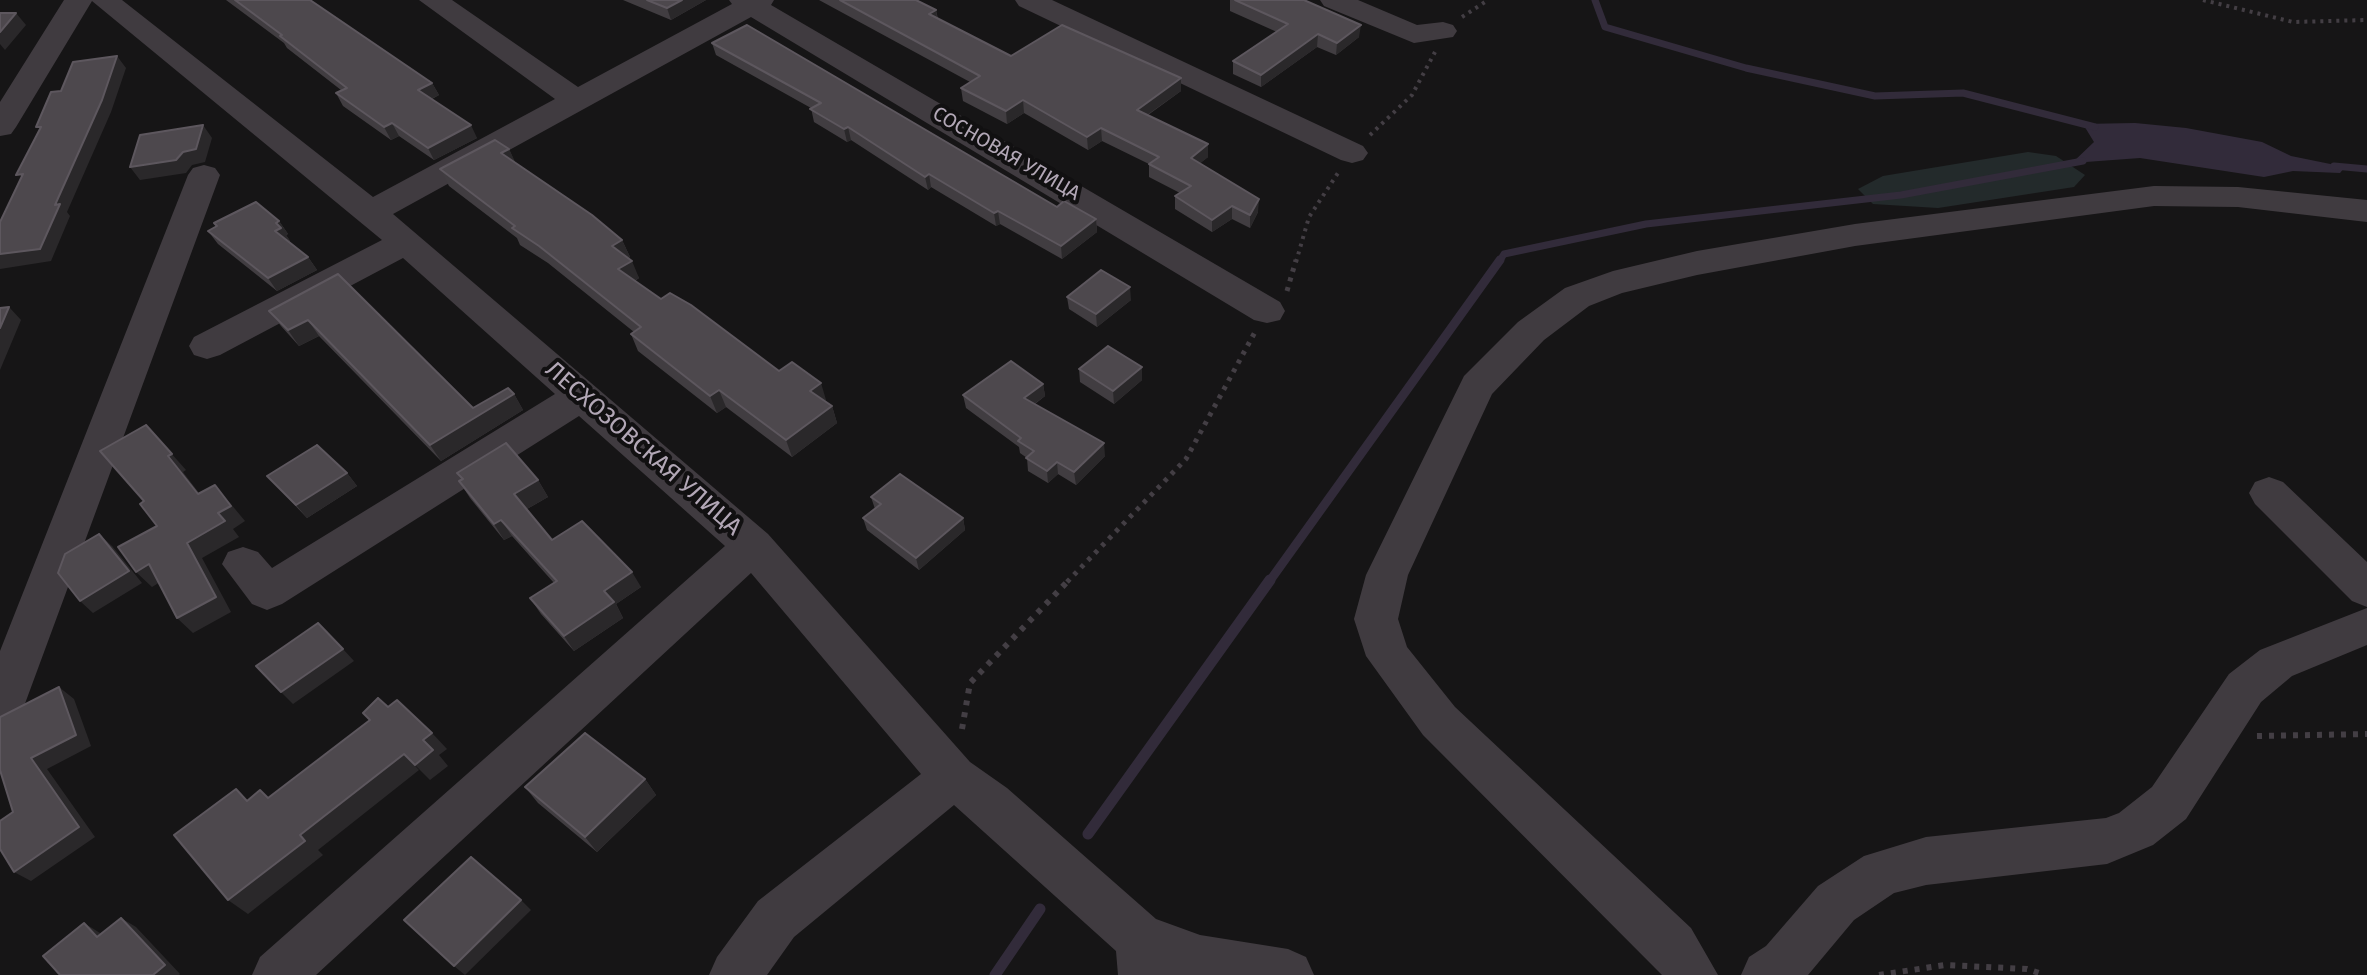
<!DOCTYPE html>
<html>
<head>
<meta charset="utf-8">
<style>
	body { margin:0 }
	canvas { display:block; background:#161516 }
</style>
</head>
<body>
<canvas width="2367" height="975"></canvas>
<script>
const ctx = document.querySelector('canvas').getContext('2d');
ctx.lineJoin = 'round';
function fill(path, color) { ctx.fillStyle = color; ctx.fill(path, 'evenodd'); }
const shape = rows => new Path2D(rows.map(r => 'M' + r).join(''));
function strokePath(path, color, width, dash) { ctx.strokeStyle = color; ctx.lineWidth = width; ctx.lineCap = dash ? 'butt' : 'round'; ctx.setLineDash(dash || []); ctx.stroke(path); }
function drawText(font, color, halo, rows, align = 'center') {
  ctx.font = font + ' "Fira Sans",sans-serif'; ctx.lineWidth = 8; ctx.setLineDash([]); ctx.textBaseline = 'middle'; ctx.strokeStyle = halo; ctx.fillStyle = color; for (const [text, x, y, turn = 0] of rows) {
    ctx.save(); ctx.translate(x, y); ctx.rotate((+turn || 0) * Math.PI / 180); ctx.textAlign = isNaN(turn) ? turn : align; if (halo) ctx.strokeText(text, 0, 0); ctx.fillText(text, 0, 0); ctx.restore();
  }
}
fill(shape([
	[2028,152,2056,156,2085,175,2074,187,1938,208,1873,204,1858,189,1883,176]
]), '#232a2b');
fill(shape([
	[2135,123,2186,128,2262,142,2291,156,2345,167,2340,173,2293,171,2264,177,2140,158,2072,163,2094,142,2083,124]
]), '#322b3a');
strokePath(shape([
	[1595,0,1605,27,1746,68,1875,96,1963,93,2095,127],
	[2334,166,2367,169],
	[1499,262,1504,254,1646,224,1901,195,2083,161]
]), '#322b3a', 7);
strokePath(shape([
	[1269,582,1500,260]
]), '#322b3a', 9);
strokePath(shape([
	[1088,834,1270,580],
	[995,975,1040,909]
]), '#322b3a', 11);
strokePath(shape([
	[2203,0,2293,22,2367,20],
	[1462,17,1488,0],
	[1370,135,1412,95,1435,52],
	[1296,262,1309,217,1338,173]
]), '#433e44', 4, [3, 5]);
strokePath(shape([
	[1287,291,1296,260],
	[1067,582,1186,459,1255,332]
]), '#433e44', 5, [4, 6]);
strokePath(shape([
	[962,729,970,683,1069,580],
	[2257,736,2367,734],
	[1879,975,1945,965,2027,969,2045,975]
]), '#433e44', 6, [5, 7]);
fill(shape([
	[64,0,122,0,373,197,555,99,419,0,452,0,578,87,732,4,729,0,774,0,771,5,1280,302,1285,311,1280,320,1267,323,1254,320,751,17,393,214,768,534,970,762,1007,788,1156,919,1200,935,1288,949,1306,957,1314,975,1118,975,1116,951,954,805,794,937,767,975,709,975,717,957,758,901,921,774,751,573,316,975,252,975,260,957,725,546,579,416,282,604,267,610,252,604,222,564,228,552,243,547,258,552,272,568,555,394,403,258,220,355,207,359,194,355,189,346,194,337,382,240,92,1,16,127,11,134,0,136,0,102,64,0],
	[1015,0,1052,0,1363,146,1368,153,1363,160,1352,163,1341,160,1019,6,1015,0],
	[1320,0,1358,0,1417,25,1443,22,1453,25,1457,31,1453,37,1414,43,1324,6,1320,0],
	[204,165,215,168,220,175,23,709,16,723,0,729,0,651,188,175,193,168,204,165],
	[2154,186,2238,187,2367,200,2367,222,2238,207,2154,206,1855,246,1697,275,1622,293,1589,306,1544,340,1492,394,1408,575,1398,619,1407,647,1455,707,1691,928,1718,975,1662,975,1423,735,1366,656,1354,619,1366,575,1464,376,1518,322,1565,288,1613,271,1697,251,1855,224,2154,186],
	[2269,477,2283,482,2367,562,2367,607,2352,601,2255,504,2249,493,2255,482,2269,477],
	[2367,608,2367,645,2292,676,2261,702,2186,819,2153,845,2107,864,1926,885,1894,893,1854,920,1808,975,1741,975,1749,957,1766,946,1818,886,1864,856,1926,837,2106,818,2119,813,2152,787,2229,674,2260,650,2367,608]
]), '#403b40');
fill(shape([
	[226,0,310,0,432,83,439,95,432,99,477,138,434,160,399,136,391,140,343,106,336,93,341,90,287,48,284,43],
	[623,0,706,0,671,20],
	[819,0,916,0,936,10,938,19,1011,56,1181,91,1148,115,1208,144,1208,157,1200,163,1258,212,1250,228,1232,219,1212,232,1175,209,1175,196,1180,193,1149,177,1149,164,1102,141,1088,150,1024,113,1007,124,963,101,961,88,970,82],
	[1230,0,1304,0,1359,37,1336,55,1317,47,1261,87,1233,74,1233,61,1277,32,1230,11],
	[712,43,1057,207,1096,219,1097,232,1062,259,1000,224,996,226,931,187,928,190,851,140,847,142,814,122,811,108,716,55],
	[509,149,515,163,622,240,630,257,628,258,639,278,635,281,661,299,826,400,824,401,832,406,837,423,792,457,726,407,717,413,638,351,631,334,634,332,548,263,520,245,517,238,449,186,440,169],
	[279,221,288,234,286,235,290,241,289,241,308,257,317,270,277,291,218,244,208,231,216,227,214,223],
	[338,274,473,408,514,394,523,410,441,461,319,336,299,346,281,326,269,311],
	[1067,297,1131,300,1097,327,1069,309],
	[1079,369,1142,380,1114,404,1080,382],
	[1043,384,1045,396,1035,404,1105,456,1076,485,1058,474,1048,483,1028,471,1027,458,1020,453,1019,447,966,408,963,395],
	[347,473,357,486,307,518,267,476],
	[457,473,538,480,548,497,527,509,552,540,641,587,616,604,623,618,574,651,541,614,530,598,554,583,512,536,504,540,470,498,459,481,461,480],
	[871,497,963,518,965,530,919,570,867,530,863,518,875,509],
	[645,779,656,795,597,852,538,803,525,787]
]), '#413d41');
fill(shape([
	[682,0,706,0,671,20,667,8],
	[936,10,938,23,929,14],
	[16,13,26,25,5,50,0,44,0,32],
	[1361,25,1359,37,1336,55,1337,43],
	[1318,34,1317,47,1261,87,1261,75],
	[117,56,126,68,111,112,67,212,70,216,51,261,0,269,0,254,55,205],
	[1181,78,1181,91,1137,122,1137,110],
	[432,83,439,95,425,102,418,90],
	[1023,100,1024,113,1007,124,1006,111],
	[392,123,399,136,391,140,384,127],
	[203,125,212,138,205,162,192,165,186,173,140,180,130,167],
	[471,125,477,138,434,160,428,148],
	[848,127,851,140,847,142,844,129],
	[1101,128,1102,141,1088,150,1087,137],
	[1208,144,1208,157,1191,171,1191,158],
	[509,149,517,166,501,153],
	[929,174,931,187,928,190,925,177],
	[1259,199,1258,212,1250,228,1250,215],
	[1232,206,1232,219,1212,232,1212,220],
	[998,211,1000,224,996,226,994,213],
	[1096,219,1097,232,1062,259,1061,246],
	[279,221,288,234,286,235,290,241,284,244,275,231,276,223],
	[622,240,630,257,620,263,612,246],
	[308,257,317,270,277,291,268,278],
	[632,261,639,278,626,286,618,269],
	[1130,287,1131,300,1097,327,1096,314],
	[9,307,21,320,0,370,0,328],
	[308,320,319,336,299,346,288,330],
	[1142,367,1142,380,1114,404,1113,391],
	[821,383,826,400,815,407,810,391],
	[1043,384,1045,396,1026,410,1024,398],
	[719,390,726,407,717,413,710,396],
	[514,394,523,410,441,461,430,445],
	[832,406,837,423,792,457,786,440],
	[146,425,186,470,183,472,212,510,198,494],
	[1104,443,1105,456,1076,485,1074,472],
	[1057,462,1058,474,1048,483,1047,471],
	[347,473,357,486,307,518,296,505],
	[538,480,548,497,525,510,514,494],
	[215,485,245,521,233,529,239,537,202,558,231,612,193,633,177,618,187,543],
	[963,518,965,530,919,570,916,558],
	[501,520,512,536,504,540,494,524],
	[99,534,112,546,142,583,93,613,80,601],
	[149,564,165,579,152,587,136,572],
	[632,572,641,587,616,604,623,618,574,651,564,636,604,591],
	[343,649,354,661,293,704,281,692],
	[59,687,74,699,91,746,47,769,95,837,31,881,14,872,31,758],
	[432,733,447,749,439,755,448,766,430,780,415,765,423,740],
	[404,754,419,770,318,850,323,855,248,914,228,900,300,835],
	[645,779,656,795,597,852,585,837],
	[521,900,531,910,465,975,454,966],
	[121,918,136,927,180,974,179,975,153,975],
	[84,923,100,933,113,946,97,937]
]), '#2a282a');
const building = shape([
	[235,0,310,0,432,83,418,90,471,125,428,148,392,123,384,127,336,93,347,88,280,36,282,35,235,0],
	[647,0,682,0,667,8,647,0],
	[840,0,916,0,936,10,929,14,1011,56,1062,25,1181,78,1137,110,1208,144,1191,158,1259,199,1250,215,1232,206,1212,220,1175,196,1191,186,1149,164,1159,157,1101,128,1087,137,1023,100,1006,111,961,88,980,76,840,0],
	[1235,0,1304,0,1361,25,1337,43,1318,34,1261,75,1233,61,1288,24,1235,0],
	[0,13,16,13,0,32,0,13],
	[747,25,1057,207,1064,201,1096,219,1061,246,998,211,994,213,929,174,925,177,848,127,844,129,810,109,821,103,712,43,747,25],
	[117,56,102,100,55,205,60,204,40,249,0,254,0,222,23,174,16,175,41,127,36,127,51,92,61,91,73,62,117,56],
	[203,125,196,149,183,152,176,160,130,167,140,135,203,125],
	[495,140,509,149,501,153,592,215,622,240,612,246,632,261,618,269,661,299,670,293,691,305,779,371,792,362,821,383,810,391,832,406,786,440,719,390,710,396,631,334,641,327,539,246,512,228,515,226,440,169,495,140],
	[256,202,279,221,276,223,281,228,275,231,308,257,268,278,208,231,217,226,214,223,256,202],
	[1101,270,1130,287,1096,314,1067,297,1101,270],
	[338,274,473,408,508,388,514,394,430,445,308,320,288,330,269,311,338,274],
	[9,307,0,328,0,308,9,307],
	[1108,346,1142,367,1113,391,1079,369,1108,346],
	[1011,361,1043,384,1024,398,1104,443,1074,472,1057,462,1047,471,1026,458,1034,451,1018,441,1021,438,963,395,1011,361],
	[146,425,172,454,168,456,198,494,215,485,231,506,218,513,225,521,187,543,216,597,177,618,149,564,136,572,118,547,157,526,140,504,144,501,100,451,146,425],
	[506,443,538,480,514,494,552,540,582,521,632,572,604,591,614,602,564,636,530,598,557,581,501,520,494,524,459,481,463,479,457,473,506,443],
	[317,445,347,473,296,505,267,476,317,445],
	[900,474,963,518,916,558,863,518,881,504,871,497,900,474],
	[99,534,129,571,80,601,58,573,65,554,99,534],
	[318,623,343,649,281,692,256,666,318,623],
	[59,687,76,735,31,758,79,827,14,872,0,849,0,821,13,812,0,770,0,717,59,687],
	[378,698,388,707,397,700,432,733,423,740,433,750,415,765,404,754,300,835,305,841,228,900,174,835,236,789,247,801,260,790,268,798,370,720,363,713,378,698],
	[585,733,645,779,585,837,525,787,585,733],
	[471,857,521,900,454,966,404,920,471,857],
	[121,918,165,965,153,975,60,975,43,956,84,923,97,937,121,918]
]);
fill(building, '#4d484d');
strokePath(building, '#5d575e', 2);
drawText('20px', '#b2a7b6', '#111011', [
	["СОСНОВАЯ УЛИЦА",1006,154,30]
]);
drawText('24px', '#b2a7b6', '#111011', [
	["ЛЕСХОЗОВСКАЯ УЛИЦА",643,449,41]
]);
</script>
</body>
</html>
